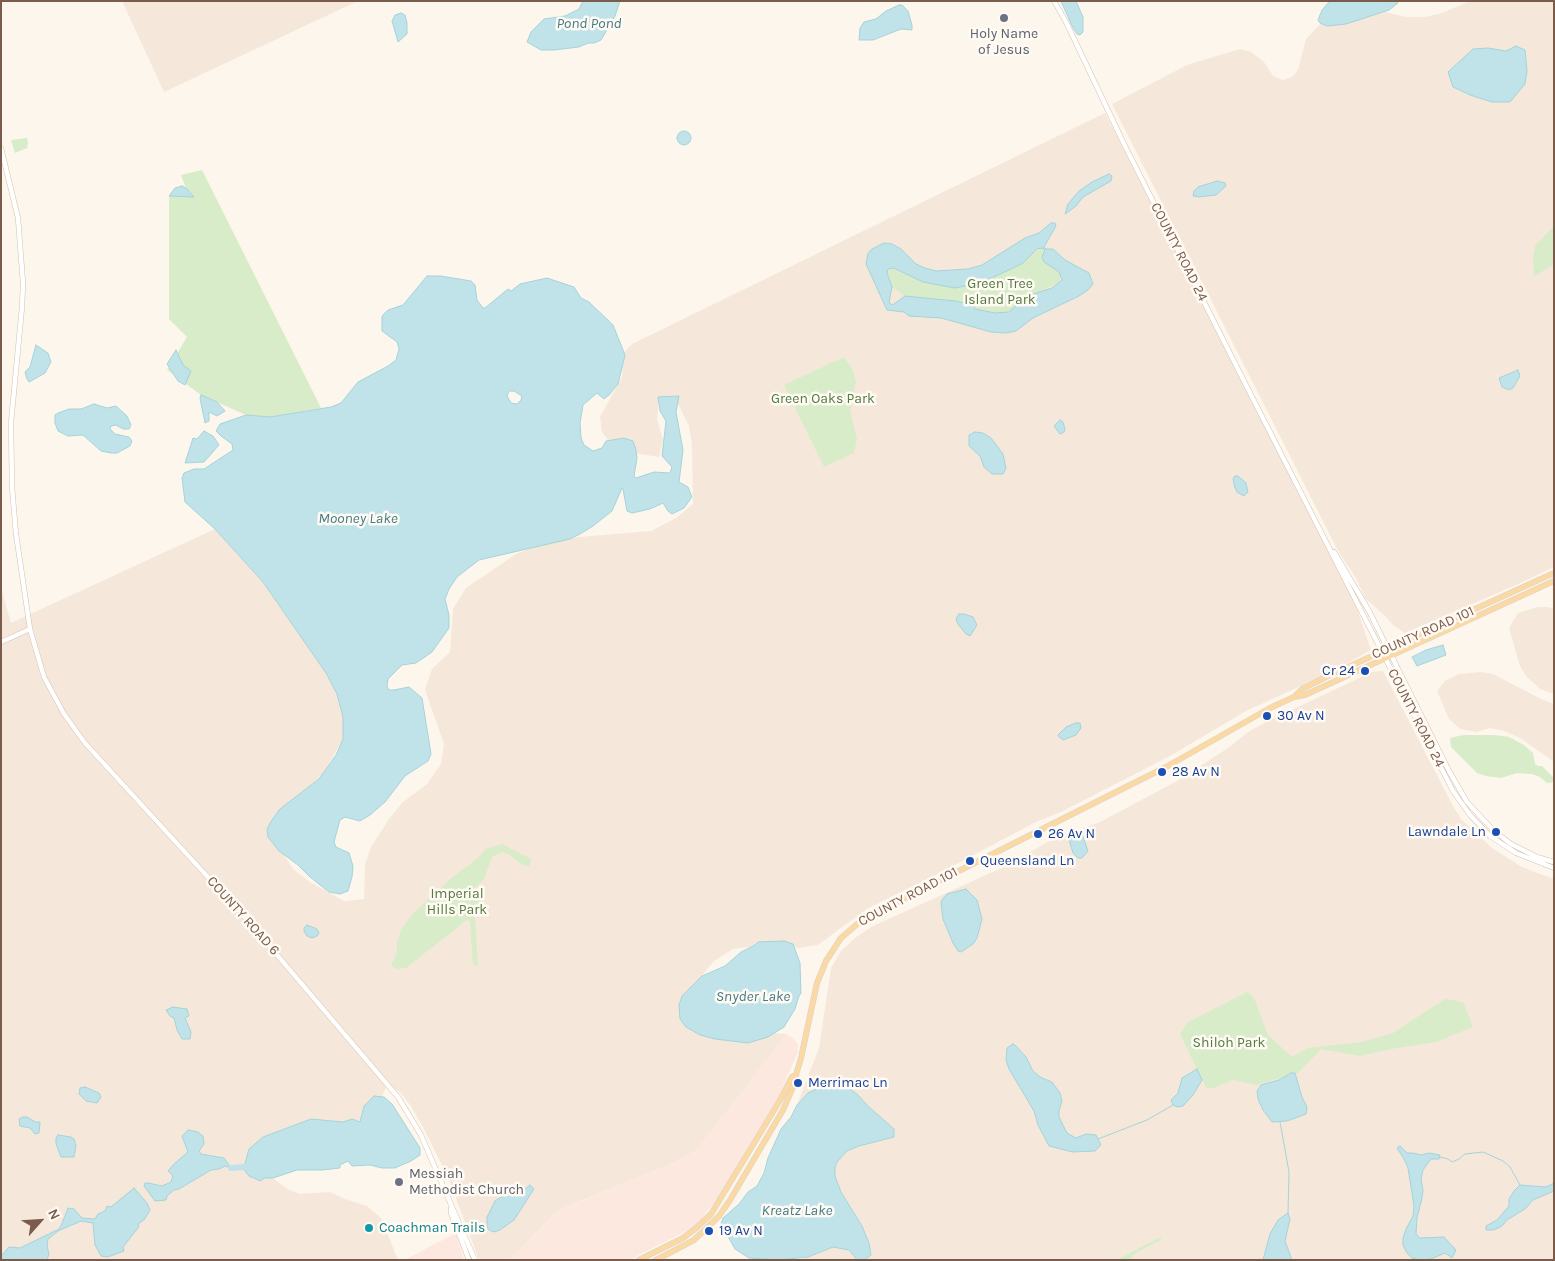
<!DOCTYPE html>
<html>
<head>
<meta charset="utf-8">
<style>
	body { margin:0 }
	#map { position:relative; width:1555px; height:1261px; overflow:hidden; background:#fdf6ec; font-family:Karla,sans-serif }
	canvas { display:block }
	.frame { position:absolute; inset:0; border:2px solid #7a5c4d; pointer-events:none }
	.north { position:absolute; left:15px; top:1196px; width:50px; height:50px; -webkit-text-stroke:4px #fffaf3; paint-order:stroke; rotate:64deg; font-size:14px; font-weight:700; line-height:20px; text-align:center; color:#7a5c4d }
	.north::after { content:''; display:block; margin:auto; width:18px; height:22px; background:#7a5c4d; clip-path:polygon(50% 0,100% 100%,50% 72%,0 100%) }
</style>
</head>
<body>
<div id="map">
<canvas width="1555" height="1261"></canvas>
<div class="frame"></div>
<div class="north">N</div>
</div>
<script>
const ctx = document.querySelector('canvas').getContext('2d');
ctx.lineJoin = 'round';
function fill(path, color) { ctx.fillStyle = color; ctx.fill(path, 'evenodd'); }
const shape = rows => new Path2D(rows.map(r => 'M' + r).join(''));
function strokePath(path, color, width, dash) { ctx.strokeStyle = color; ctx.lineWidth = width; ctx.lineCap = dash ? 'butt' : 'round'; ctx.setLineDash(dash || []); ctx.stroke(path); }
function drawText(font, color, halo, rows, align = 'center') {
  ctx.font = font + ' Karla,sans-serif'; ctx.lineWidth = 5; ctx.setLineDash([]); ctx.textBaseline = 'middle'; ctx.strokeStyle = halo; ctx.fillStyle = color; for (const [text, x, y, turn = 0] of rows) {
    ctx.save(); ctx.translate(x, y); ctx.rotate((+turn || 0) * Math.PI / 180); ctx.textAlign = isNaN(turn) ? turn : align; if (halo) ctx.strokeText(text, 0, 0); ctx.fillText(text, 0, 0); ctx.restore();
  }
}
fill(shape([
	[122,1,358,1,164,92],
	[1470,1,1554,1,1554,567,1516,585,1405,633,1394,626,1386,617,1365,598,1357,580,1337,549,1112,104,1187,65,1240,49,1251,52,1264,62,1273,76,1283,80,1292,77,1298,70,1306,39,1323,21,1382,11,1406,17,1425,17,1442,13],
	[1105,113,1356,606,1371,650,1329,673,1246,711,1170,756,1061,812,1036,822,930,878,868,908,818,945,797,948,780,943,733,949,714,961,685,996,772,1033,787,1034,696,1151,676,1162,566,1207,554,1214,510,1260,479,1260,448,1177,425,1131,411,1106,400,1092,387,1085,382,1096,374,1096,364,1106,360,1122,352,1119,343,1122,311,1119,263,1137,249,1149,264,1178,273,1178,287,1189,300,1194,330,1192,345,1199,367,1206,381,1218,398,1260,1,1260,1,588,11,623,215,529,263,582,326,673,337,694,343,717,343,739,323,774,312,785,281,851,294,870,310,882,344,901,364,899,365,864,371,847,389,819,403,802,427,784,441,764,444,744,425,690,432,669,450,652,453,609,466,588,516,554,540,545,568,538,651,531,676,518,693,504,692,444,689,426,677,402,659,400,657,419,663,440,659,457,616,450,602,432,600,417,622,377,623,354,632,344],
	[1538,607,1548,607,1554,609,1554,694,1540,689,1526,676,1520,666,1509,628,1518,613],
	[1383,671,1454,808,1462,820,1492,848,1522,867,1554,879,1554,1260,1130,1260,1136,1253,1162,1240,1160,1237,1116,1260,864,1260,871,1255,862,1226,841,1192,835,1176,835,1167,837,1162,847,1151,859,1146,893,1137,894,1129,868,1106,858,1095,808,1093,797,1105,819,1048,831,968,841,951,855,938,873,926,1006,866,1053,839,1100,822,1177,781,1231,746,1248,732,1266,722,1372,672],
	[1480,672,1493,674,1541,699,1554,704,1554,762,1520,738,1504,731,1490,728,1476,732,1460,729,1449,719,1437,691,1445,681,1459,674],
	[833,1247,849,1250,857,1260,800,1260]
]), '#f5e8da');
fill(shape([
	[787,1034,794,1039,798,1044,798,1052,777,1100,718,1197,702,1218,694,1227,629,1260,510,1260,554,1214,566,1207,676,1162,696,1151],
	[456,1233,464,1260,403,1260,410,1257]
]), '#fde8e0');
fill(shape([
	[27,138,28,143,27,148,15,153,11,140],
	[202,170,321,408,270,417,246,415,201,395,167,370,187,337,169,319,169,196,194,197,186,188,181,175],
	[1554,226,1554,265,1534,276,1533,257,1535,246],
	[1042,248,1045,250,1044,262,1060,274,1060,282,1037,293,1006,313,989,312,946,300,905,296,892,287,887,271,894,268,963,287],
	[844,357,853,370,856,382,850,410,857,439,854,453,824,467,784,385],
	[1463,735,1495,735,1509,737,1524,745,1533,753,1535,764,1538,766,1542,766,1554,778,1554,782,1547,783,1540,777,1532,774,1517,773,1501,778,1486,776,1477,773,1451,747,1450,738],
	[502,844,531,859,530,867,521,864,510,855,502,852,492,857,484,879,474,889,485,906,473,915,475,919,478,966,473,965,470,922,468,919,406,968,396,969,391,965,397,953,397,942,401,930,412,915,449,880,478,858,486,849],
	[1247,992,1254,998,1268,1035,1292,1057,1308,1048,1362,1042,1393,1033,1445,999,1463,1002,1473,1027,1436,1042,1391,1049,1360,1056,1321,1049,1298,1073,1256,1085,1232,1080,1214,1088,1206,1088,1180,1034,1188,1022],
	[1160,1237,1162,1240,1136,1253,1130,1260,1116,1260]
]), '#d8ecc9');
const water = shape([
	[583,1,620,1,615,16,601,40,594,43,588,43,579,47,554,50,541,50,527,42,531,32,544,19,565,16,579,9,583,1],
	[1061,1,1076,1,1083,17,1083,32,1080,35,1077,34,1073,28,1061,1],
	[1330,1,1397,1,1398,3,1389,10,1346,24,1327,26,1320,23,1318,20,1322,10,1330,1],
	[899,5,902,5,908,11,912,25,912,30,901,29,873,40,859,40,860,28,864,22,876,19,886,11,899,5],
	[401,13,405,15,407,23,407,34,398,42,392,21,395,15,401,13],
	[1516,46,1525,50,1527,71,1525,84,1510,102,1492,102,1470,95,1453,87,1448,72,1473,49,1488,48,1506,51,1516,46],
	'677 138a7 7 0 1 1 14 0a7 7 0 1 1-14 0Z',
	[1109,174,1112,176,1111,181,1083,197,1076,206,1065,214,1068,204,1079,191,1092,182,1109,174],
	[1217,181,1225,183,1226,186,1216,195,1199,197,1193,196,1194,191,1198,187,1217,181],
	[182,186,186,188,194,197,169,196,175,188,182,186],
	[1051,223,1055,223,1056,226,1044,247,1046,249,1053,249,1065,260,1089,273,1093,284,1088,290,1079,296,1033,318,1016,331,1006,333,991,332,941,318,909,316,904,312,887,310,866,264,868,253,872,249,884,243,892,244,901,249,916,264,925,268,936,271,968,269,982,265,1025,238,1039,233,1051,223],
	[1042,248,1045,250,1042,257,1044,262,1059,272,1062,280,1052,288,1027,296,1009,312,995,313,975,309,973,305,955,301,905,296,894,304,892,305,889,302,892,287,887,273,888,269,894,268,923,282,955,288,980,283,1011,269,1023,263,1037,249,1042,248],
	[427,276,441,276,471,281,475,285,477,300,483,308,485,308,508,289,511,291,520,284,547,278,574,287,581,298,589,302,613,325,625,355,618,384,609,395,604,399,597,393,583,405,580,423,581,438,584,445,593,451,602,448,606,441,624,438,633,441,636,450,637,458,634,476,636,478,654,472,670,473,672,467,662,456,666,421,660,411,658,397,679,396,676,412,683,450,679,482,688,487,692,497,684,508,672,514,668,511,663,503,650,509,632,513,627,511,623,489,622,488,612,511,593,526,580,534,570,539,479,560,457,577,449,589,445,599,449,615,449,628,432,652,416,663,402,665,388,679,387,686,389,690,394,690,409,687,422,698,431,754,428,761,405,776,385,802,370,815,360,821,345,817,340,820,334,842,336,847,349,853,353,866,352,877,348,891,340,894,329,892,310,877,298,865,279,851,268,837,267,829,272,820,280,809,319,779,336,755,343,739,343,717,337,694,326,673,263,582,215,529,185,502,182,478,184,473,194,469,204,469,233,450,232,444,221,436,216,431,220,424,246,415,270,417,331,407,341,403,358,382,388,366,396,360,399,349,397,342,382,331,382,316,388,310,403,305,427,276],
	[514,391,522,396,521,400,517,404,511,403,507,396,509,391,514,391],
	[36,345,48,353,51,362,45,373,29,382,27,379,25,372,30,367,36,345],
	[176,350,183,365,191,371,185,385,178,381,167,364,176,350],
	[1518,370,1520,376,1513,388,1509,390,1502,387,1499,378,1518,370],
	[201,395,217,402,225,411,217,416,209,412,209,421,205,423,200,398,201,395],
	[94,404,107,408,116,406,127,416,131,425,129,429,123,429,116,425,111,426,110,429,115,434,129,437,132,441,130,446,117,453,111,453,101,451,83,435,68,436,58,431,55,423,55,415,58,413,69,409,81,409,94,404],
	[1060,420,1063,422,1065,429,1064,432,1060,434,1054,426,1060,420],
	[204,431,213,436,219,445,204,462,185,463,193,438,197,439,204,431],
	[975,432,983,433,991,438,1003,454,1006,468,1003,474,992,474,984,467,980,456,969,446,969,435,975,432],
	[1235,476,1238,476,1246,483,1248,492,1244,496,1237,492,1235,488,1233,479,1235,476],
	[959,614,964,614,973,617,977,625,970,636,966,634,958,624,956,619,959,614],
	[1443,645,1446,655,1417,666,1412,657,1426,650,1443,645],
	[1076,723,1080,723,1081,728,1076,735,1063,740,1059,737,1058,735,1066,727,1076,723],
	[1082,834,1088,851,1082,858,1078,858,1073,853,1069,840,1070,838,1079,836,1082,834],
	[966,889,977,900,982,919,977,938,973,944,961,952,958,951,953,943,943,919,941,903,942,900,947,894,966,889],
	[307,925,317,929,319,933,317,936,312,938,307,936,304,931,304,928,307,925],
	[784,941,793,944,800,963,801,993,799,996,795,1009,784,1027,768,1037,748,1043,715,1039,700,1035,686,1027,680,1019,679,1005,682,996,702,976,725,966,741,952,755,945,758,942,784,941],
	[173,1007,187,1009,189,1016,185,1018,191,1032,190,1039,182,1039,177,1030,174,1018,170,1016,166,1010,173,1007],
	[1013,1044,1016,1046,1026,1057,1033,1071,1040,1077,1052,1082,1060,1093,1062,1101,1059,1111,1059,1117,1067,1133,1076,1138,1086,1134,1096,1135,1101,1145,1095,1151,1073,1152,1049,1146,1038,1125,1034,1111,1009,1069,1006,1060,1007,1048,1013,1044],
	[1197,1069,1202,1080,1193,1095,1183,1106,1177,1107,1173,1105,1171,1100,1178,1093,1182,1078,1197,1069],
	[1291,1073,1295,1073,1302,1097,1307,1107,1306,1114,1287,1121,1272,1122,1263,1110,1258,1099,1257,1091,1261,1085,1279,1080,1291,1073],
	[835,1083,847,1087,858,1095,868,1106,894,1129,894,1137,859,1146,847,1151,837,1162,835,1167,835,1176,841,1192,862,1226,869,1243,871,1255,864,1260,857,1260,849,1250,833,1247,808,1257,779,1260,749,1258,735,1249,721,1224,723,1218,739,1204,748,1192,757,1186,764,1173,768,1158,781,1129,791,1117,797,1105,808,1093,823,1086,835,1083],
	[85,1087,99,1093,101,1097,97,1103,86,1101,79,1094,80,1088,85,1087],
	[374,1096,384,1097,392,1104,420,1148,420,1155,411,1161,395,1168,382,1168,370,1165,352,1166,348,1161,340,1165,340,1168,322,1170,297,1170,273,1178,264,1178,261,1181,249,1176,245,1171,244,1167,249,1149,263,1137,311,1119,343,1122,352,1119,360,1122,364,1106,374,1096],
	[23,1117,27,1117,35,1122,40,1122,39,1133,35,1134,30,1128,20,1126,19,1119,23,1117],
	[188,1130,198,1132,203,1136,204,1144,199,1151,201,1154,224,1158,231,1168,225,1166,219,1169,211,1170,179,1189,174,1190,167,1196,166,1200,155,1201,144,1186,145,1183,148,1183,162,1186,171,1182,173,1176,168,1171,174,1164,188,1152,182,1136,188,1130],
	[58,1135,71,1137,74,1139,76,1146,74,1157,61,1157,56,1144,56,1138,58,1135],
	[1400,1146,1407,1153,1413,1153,1421,1155,1429,1153,1440,1155,1439,1159,1431,1159,1423,1170,1421,1179,1423,1190,1422,1198,1417,1218,1416,1234,1420,1238,1444,1237,1456,1250,1452,1258,1445,1253,1431,1259,1420,1260,1412,1258,1407,1253,1403,1245,1403,1238,1406,1229,1413,1216,1414,1206,1408,1168,1404,1159,1397,1148,1400,1146],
	[1554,1183,1554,1191,1533,1200,1525,1209,1507,1220,1502,1226,1494,1230,1486,1230,1486,1226,1497,1220,1509,1206,1509,1199,1514,1191,1520,1185,1546,1187,1554,1183],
	[530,1185,534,1189,514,1220,500,1230,494,1232,489,1230,487,1227,487,1217,495,1201,516,1188,524,1190,530,1185],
	[134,1188,147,1203,150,1210,144,1220,139,1223,138,1228,123,1247,124,1251,108,1257,101,1256,95,1245,93,1223,81,1221,58,1231,48,1239,47,1246,49,1254,47,1260,2,1260,1,1256,9,1247,20,1248,59,1229,61,1226,68,1208,74,1209,82,1218,95,1219,98,1214,105,1211,107,1206,111,1207,134,1188],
	[1288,1213,1290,1219,1285,1241,1292,1260,1263,1260,1270,1234,1278,1220,1288,1213]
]);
fill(water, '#bfe3e8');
strokePath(water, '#a5d3da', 1);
strokePath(shape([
	[1280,1122,1289,1172,1288,1213],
	[1098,1139,1147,1120,1173,1105],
	[1440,1157,1448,1159,1452,1162,1459,1159,1465,1154,1483,1152,1503,1161,1510,1167,1520,1185]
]), '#a5d3da', 1);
strokePath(shape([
	[231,1168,244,1167]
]), '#bfe3e8', 6);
const secondary = shape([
	[1054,1,1066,22,1124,144,1248,389,1453,791,1470,815,1490,836,1516,853,1554,868],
	[1,148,18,218,23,283,22,307,11,423,12,487,16,534,30,629,44,677,64,714,85,743,249,922,398,1097,421,1135,475,1260],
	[1334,552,1369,611,1449,771,1467,802,1494,831,1511,844,1537,857,1554,862],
	[1,642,30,629],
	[451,1209,451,1213,469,1260]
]);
const primary = shape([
	[1294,697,1302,689,1324,678,1554,573],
	[639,1260,683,1238,695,1229,711,1214,779,1102,792,1077,796,1075],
	[656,1260,694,1240,719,1216,730,1200,783,1110,796,1080,796,1075,801,1058,817,983,826,961,841,938,863,919,1166,767,1270,708,1294,697,1305,695,1554,581]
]);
strokePath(secondary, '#d6c0b0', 5.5);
strokePath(primary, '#dad1cd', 6);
strokePath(secondary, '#fff', 4.5);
strokePath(primary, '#fbd9a5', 5);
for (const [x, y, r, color] of [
	[1004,18,5,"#6b7280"],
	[1365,671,5,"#1a4fb4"],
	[1267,716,5,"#1a4fb4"],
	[1162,772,5,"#1a4fb4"],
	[1496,832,5,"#1a4fb4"],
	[1038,834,5,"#1a4fb4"],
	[970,861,5,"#1a4fb4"],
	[798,1083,5,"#1a4fb4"],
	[399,1182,5,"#6b7280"],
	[369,1228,5,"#0f9aa8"],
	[709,1231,5,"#1a4fb4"]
]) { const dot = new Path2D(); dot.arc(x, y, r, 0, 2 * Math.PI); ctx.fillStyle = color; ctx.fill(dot); strokePath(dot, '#fffaf3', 2); }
drawText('14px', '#5b616d', '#fffaf3', [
	["Holy Name",1004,34],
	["of Jesus",1004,50],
	["Messiah",409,1174,"left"],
	["Methodist Church",409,1190,"left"]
]);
drawText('14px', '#7a5c4d', '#fffaf3', [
	["COUNTY ROAD 24",1179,252,63],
	["COUNTY ROAD 101",1423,633,-24],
	["COUNTY ROAD 24",1416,718,63],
	["COUNTY ROAD 101",908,897,-28],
	["COUNTY ROAD 6",243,916,48]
]);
drawText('14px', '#537a41', '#fffaf3', [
	["Green Tree",1000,284],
	["Island Park",1000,300],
	["Green Oaks Park",823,399],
	["Imperial",457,894],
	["Hills Park",457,910],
	["Shiloh Park",1229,1043]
]);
drawText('14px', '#164399', '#fffaf3', [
	["Cr 24",1355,671,"right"],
	["30 Av N",1277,716],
	["28 Av N",1172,772],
	["Lawndale Ln",1486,832,"right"],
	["26 Av N",1048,834],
	["Queensland Ln",980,861],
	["Merrimac Ln",808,1083],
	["19 Av N",719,1231]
], 'left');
drawText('14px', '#0d838f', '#fffaf3', [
	["Coachman Trails",379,1228]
], 'left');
drawText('italic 15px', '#437c86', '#fffaf3', [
	["Pond Pond",589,24],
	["Mooney Lake",358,519],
	["Snyder Lake",753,997],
	["Kreatz Lake",797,1211]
]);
</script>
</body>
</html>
